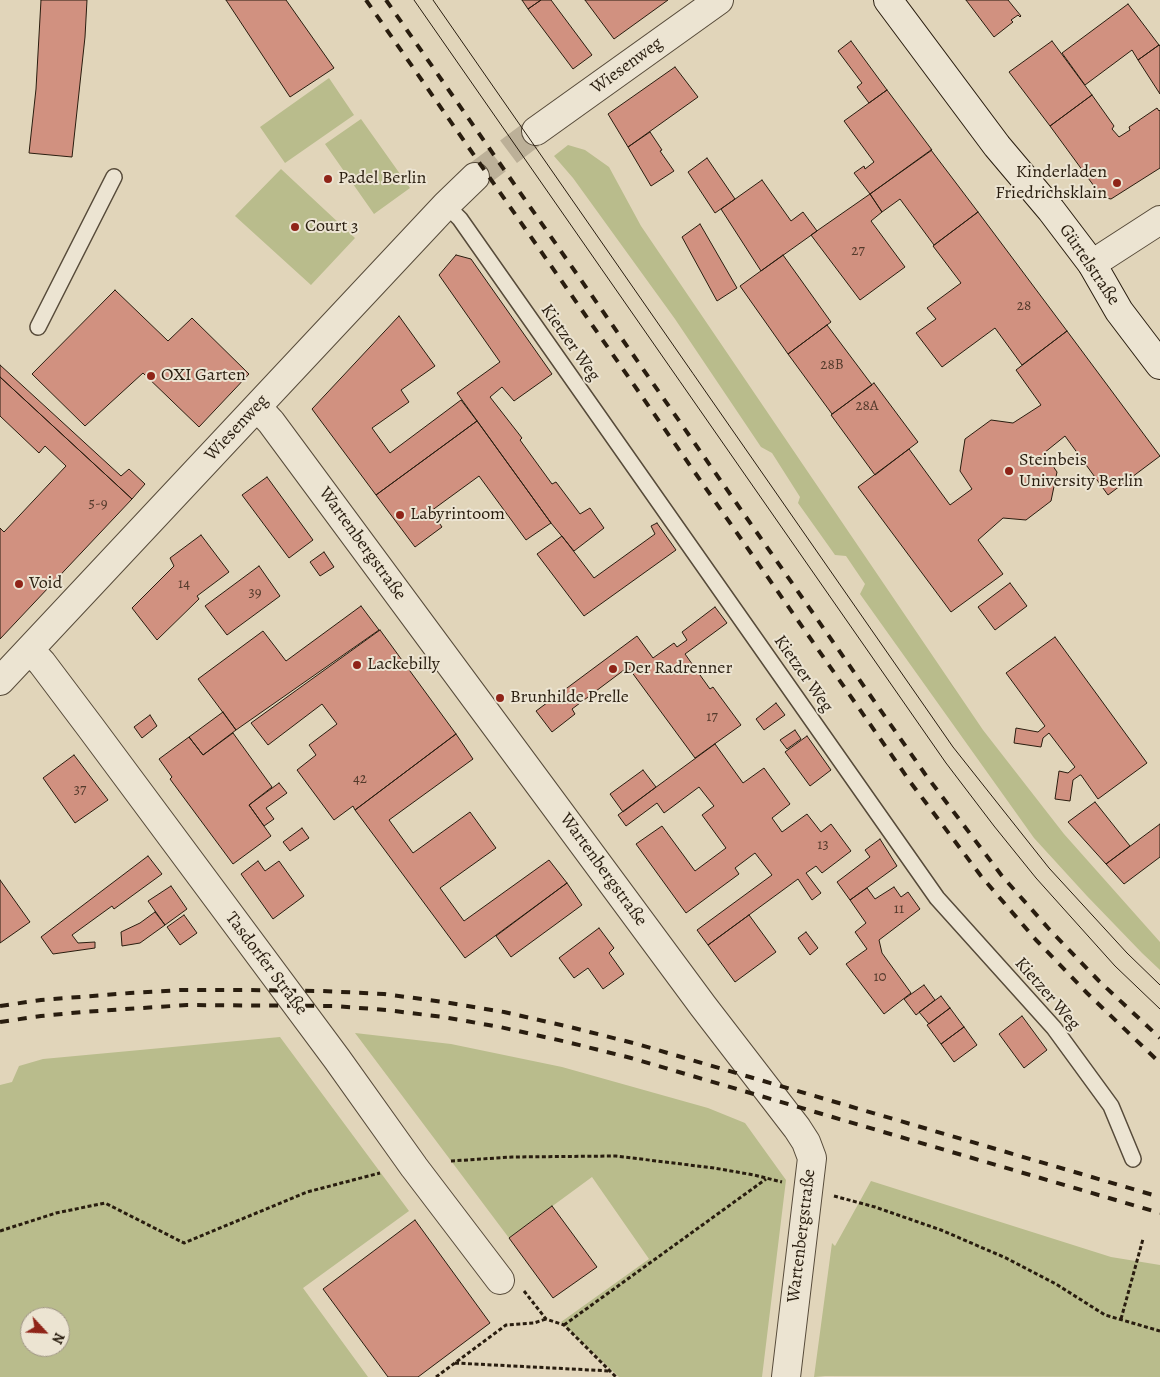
<!DOCTYPE html>
<html>
<head>
<meta charset="utf-8">
<style>
	body { margin:0 }
	#map { position:relative; width:1160px; height:1377px; overflow:hidden; background:#e1d5ba; font-family:Alegreya,serif }
	canvas { display:block }
	.north { position:absolute; left:20px; top:1307px; width:50px; height:50px; box-sizing:border-box; background:#ece4d2; border:1px solid #9e9484; border-radius:50%; rotate:115deg; font-size:14px; font-weight:700; line-height:20px; text-align:center; color:#291d0f }
	.north::after { content:''; display:block; margin:auto; width:18px; height:22px; background:#8f2418; clip-path:polygon(50% 0,100% 100%,50% 72%,0 100%) }
</style>
</head>
<body>
<div id="map">
<canvas width="1160" height="1377"></canvas>
<div class="north">N</div>
</div>
<script>
const ctx = document.querySelector('canvas').getContext('2d');
ctx.lineJoin = 'round';
function fill(path, color) { ctx.fillStyle = color; ctx.fill(path, 'evenodd'); }
const shape = rows => new Path2D(rows.map(r => 'M' + r).join(''));
function strokePath(path, color, width, dash) { ctx.strokeStyle = color; ctx.lineWidth = width; ctx.lineCap = dash ? 'butt' : 'round'; ctx.setLineDash(dash || []); ctx.stroke(path); }
function drawText(font, color, halo, rows, align = 'center') {
  ctx.font = font + ' Alegreya,serif'; ctx.lineWidth = 4; ctx.setLineDash([]); ctx.textBaseline = 'middle'; ctx.strokeStyle = halo; ctx.fillStyle = color; for (const [text, x, y, turn = 0] of rows) {
    ctx.save(); ctx.translate(x, y); ctx.rotate((+turn || 0) * Math.PI / 180); ctx.textAlign = isNaN(turn) ? turn : align; if (halo) ctx.strokeText(text, 0, 0); ctx.fillText(text, 0, 0); ctx.restore();
  }
}
fill(shape([
	[329,78,354,115,285,163,260,127],
	[361,119,410,188,374,214,325,144],
	[568,145,585,150,609,167,641,226,983,730,1064,834,1160,942,1160,970,1142,953,1087,896,1034,838,860,594,865,584,846,556,835,555,798,503,800,497,772,453,761,447,675,319,573,178,554,156],
	[281,169,355,238,311,285,235,216],
	[355,1033,451,1044,562,1067,708,1108,745,1123,786,1180,762,1377,619,1377,561,1322,649,1259,592,1177,509,1238],
	[280,1037,409,1211,303,1288,368,1377,0,1377,0,1085,12,1082,19,1066,43,1059],
	[30,1317,60,1317,60,1347,30,1347],
	[871,1181,1111,1257,1160,1265,1160,1377,825,1376,814,1377,832,1243,835,1246]
]), '#b9bc8c');
const building = shape([
	[41,0,87,0,85,37,72,157,29,153,36,89,41,0],
	[226,0,286,0,334,68,290,97,226,0],
	[522,0,541,0,528,9,522,0],
	[541,0,551,0,592,55,573,69,528,9,541,0],
	[585,0,668,0,614,39,585,0],
	[966,0,1008,0,1021,16,1020,17,1018,15,1011,20,1013,22,994,37,966,0],
	[1128,4,1159,45,1138,60,1132,50,1085,85,1062,53,1128,4],
	[851,41,887,90,869,103,857,87,862,83,838,51,851,41],
	[1052,41,1092,95,1050,126,1009,72,1052,41],
	[1159,45,1160,46,1160,94,1138,60,1159,45],
	[675,67,698,97,628,147,608,114,675,67],
	[887,90,932,150,870,194,854,173,864,166,865,169,874,162,844,121,887,90],
	[1092,95,1114,126,1112,129,1119,137,1130,130,1129,127,1157,108,1159,111,1160,110,1160,168,1111,199,1102,197,1050,126,1092,95],
	[650,132,662,150,660,151,674,171,651,186,628,147,650,132],
	[931,150,978,212,934,245,900,199,882,212,870,194,931,150],
	[707,158,735,199,715,213,688,172,707,158],
	[762,180,791,221,803,212,817,231,761,271,721,209,762,180],
	[870,194,882,212,871,221,905,267,860,300,811,235,870,194],
	[978,212,1067,331,1022,365,995,328,942,367,916,333,936,319,927,308,961,283,933,246,978,212],
	[700,224,737,288,717,301,682,237,700,224],
	[456,255,471,259,552,374,514,401,502,387,490,397,522,438,520,440,552,484,556,482,580,514,590,508,604,528,574,551,551,523,457,393,500,362,439,275,456,255],
	[783,255,831,322,788,354,740,286,783,255],
	[115,290,168,341,192,318,249,374,199,427,143,373,85,426,32,374,115,290],
	[399,316,435,366,401,390,409,402,372,428,390,453,461,400,477,421,376,495,312,409,399,316],
	[827,325,872,385,832,414,788,354,827,325],
	[1067,331,1160,456,1108,495,1065,436,1044,453,1057,472,1051,501,1026,520,1003,518,978,540,1003,574,951,612,858,487,909,449,950,505,972,489,960,471,965,439,991,420,1013,423,1041,405,1016,370,1067,331],
	[0,365,121,476,129,469,145,484,132,499,0,377,0,365],
	[0,377,132,499,0,639,0,528,4,532,66,466,45,446,39,453,0,416,0,377],
	[874,383,918,442,875,475,831,415,874,383],
	[477,421,551,523,526,540,479,476,431,511,442,527,415,547,376,495,477,421],
	[267,477,313,540,289,558,242,495,267,477],
	[657,523,676,550,584,616,537,554,562,536,594,578,655,534,651,526,657,523],
	[201,535,229,572,197,596,199,599,157,640,132,608,174,566,170,558,201,535],
	[324,552,334,567,320,576,310,562,324,552],
	[259,566,280,596,227,635,205,606,259,566],
	[1010,583,1027,606,995,630,978,607,1010,583],
	[361,606,379,630,236,730,198,679,263,631,286,661,361,606],
	[715,607,727,623,685,654,710,689,713,687,741,725,695,758,628,667,572,709,575,714,552,732,536,711,637,636,653,658,674,643,677,647,687,640,682,632,715,607],
	[380,630,456,734,355,810,353,806,334,820,297,770,316,755,309,745,337,724,322,704,268,745,251,723,380,630],
	[1055,637,1147,763,1098,799,1081,775,1080,775,1073,780,1070,801,1055,799,1059,771,1068,773,1075,767,1049,733,1043,738,1041,747,1014,743,1016,728,1038,732,1045,726,1006,673,1055,637],
	[776,703,785,715,764,730,756,719,776,703],
	[223,712,236,730,203,755,189,737,223,712],
	[150,715,157,726,142,738,134,727,150,715],
	[795,730,801,739,787,749,780,740,795,730],
	[233,733,272,787,249,805,271,836,233,864,170,779,172,777,159,759,189,737,203,755,233,733],
	[456,734,473,759,389,820,413,853,470,812,496,848,440,888,464,921,549,860,567,883,465,958,355,810,456,734],
	[807,736,831,770,810,786,785,752,807,736],
	[715,744,743,783,764,768,790,804,772,818,782,832,807,814,821,832,831,824,851,851,822,873,816,866,806,873,821,893,812,900,798,879,708,945,697,930,772,875,755,853,735,868,739,874,686,913,636,844,662,826,695,871,726,848,702,815,714,806,699,787,664,813,657,803,626,826,618,815,715,744],
	[74,755,108,800,75,823,43,778,74,755],
	[643,770,656,787,623,812,610,794,643,770],
	[279,783,287,793,266,808,274,819,264,826,249,805,279,783],
	[1095,802,1130,846,1106,864,1068,822,1095,802],
	[1160,824,1160,857,1124,884,1106,864,1160,824],
	[302,828,309,838,290,851,283,842,302,828],
	[880,839,897,866,850,900,837,882,870,857,865,850,880,839],
	[148,856,162,874,114,909,112,906,72,935,78,943,95,942,95,948,53,954,41,937,148,856],
	[258,861,265,871,279,861,304,896,273,919,241,874,258,861],
	[0,880,30,922,0,943,0,880],
	[567,883,582,905,511,957,496,936,567,883],
	[171,886,187,909,165,925,148,901,171,886],
	[894,887,901,897,908,892,920,909,879,940,882,953,911,993,884,1014,846,964,867,949,855,932,866,923,850,900,867,888,875,899,894,887],
	[155,912,165,925,140,943,122,946,121,932,140,923,155,912],
	[184,915,197,933,180,945,167,927,184,915],
	[749,915,776,952,735,982,708,945,749,915],
	[599,928,614,948,609,953,624,974,603,989,588,968,574,978,559,958,599,928],
	[806,932,818,948,810,955,798,938,806,932],
	[924,985,935,1000,916,1015,904,999,924,985],
	[941,996,950,1008,929,1024,919,1012,941,996],
	[950,1008,964,1027,941,1044,927,1025,950,1008],
	[1022,1016,1047,1050,1024,1068,999,1034,1022,1016],
	[964,1027,977,1045,954,1062,941,1044,964,1027],
	[552,1206,597,1267,553,1298,509,1238,552,1206],
	[415,1220,490,1323,418,1377,388,1377,323,1289,415,1220]
]);
fill(building, '#d19180');
strokePath(building, '#291d0f', 1);
strokePath(shape([
	[475,177,536,131]
]), '#bcb098', 28, [28, 14]);
const lane = shape([
	[446,205,460,219,937,898,1054,1028,1111,1106,1133,1159],
	[38,327,114,177]
]);
const street = shape([
	[536,131,719,0],
	[1092,264,1160,220],
	[257,407,271,422,703,1006,797,1128,806,1142,812,1158,786,1377],
	[30,650,42,663,91,728,337,1059,414,1167,500,1280],
	[0,681,446,205,475,177]
]);
const secondary = shape([
	[888,0,997,146,1051,210,1092,264,1119,311,1160,365]
]);
strokePath(lane, '#574b3a', 18);
strokePath(street, '#574b3a', 30);
strokePath(secondary, '#291d0f', 30);
strokePath(shape([
	[451,1161,512,1157,616,1156,714,1168,754,1175,782,1182],
	[834,1196,875,1207,941,1230,1006,1258,1056,1284,1105,1315,1160,1331],
	[0,1231,56,1213,105,1203,184,1243,307,1192,380,1173],
	[524,1291,546,1319,564,1325,616,1377],
	[1121,1319,1143,1239],
	[564,1325,766,1179],
	[455,1363,610,1371],
	[436,1377,506,1325,534,1323,546,1319]
]), '#291d0f', 3, [4, 2.5]);
strokePath(lane, '#ece4d2', 15);
strokePath(street, '#ece4d2', 28);
strokePath(secondary, '#ece4d2', 28);
strokePath(shape([
	[414,0,946,763,994,826,1036,878,1115,966,1160,1009],
	[433,0,953,747,1049,868,1127,953,1160,985]
]), '#291d0f', 1);
strokePath(shape([
	[366,0,911,783,981,876,1036,940,1087,993,1160,1063],
	[386,0,925,774,1002,876,1049,929,1099,981,1160,1038],
	[0,1006,41,1000,130,993,181,990,245,990,323,991,384,994,444,1002,504,1012,570,1027,637,1044,1160,1197],
	[0,1022,41,1016,82,1012,187,1005,334,1006,386,1010,443,1017,500,1027,567,1042,631,1058,1160,1213]
]), '#291d0f', 4, [9, 9]);
for (const [x, y, r, color] of [
	[328,179,5,"#8f2418"],
	[1117,183,5,"#8f2418"],
	[295,227,5,"#8f2418"],
	[151,376,5,"#8f2418"],
	[1009,471,5,"#8f2418"],
	[400,515,5,"#8f2418"],
	[19,584,5,"#8f2418"],
	[357,665,5,"#8f2418"],
	[613,669,5,"#8f2418"],
	[500,698,5,"#8f2418"]
]) { const dot = new Path2D(); dot.arc(x, y, r, 0, 2 * Math.PI); ctx.fillStyle = color; ctx.fill(dot); strokePath(dot, '#ece4d2', 2); }
drawText('15px', '#533a2b', null, [
	["27",858,251],
	["28",1024,306],
	["28B",832,365],
	["28A",867,406],
	["5-9",98,504],
	["14",184,584],
	["39",255,593],
	["17",712,717],
	["42",360,779],
	["37",80,790],
	["13",823,845],
	["11",899,909],
	["10",880,977]
]);
drawText('18px', '#291d0f', '#ece4d2', [
	["Wiesenweg",627,66,-36],
	["Gürtelstraße",1089,265,56],
	["Kietzer Weg",570,343,55],
	["Wiesenweg",237,428,-47],
	["Wartenbergstraße",362,544,54],
	["Kietzer Weg",803,674,55],
	["Wartenbergstraße",603,870,54],
	["Tasdorfer Straße",266,964,53],
	["Kietzer Weg",1047,994,49],
	["Wartenbergstraße",802,1236,-83]
]);
drawText('18px', '#291d0f', '#ece4d2', [
	["Kinderladen",1107,173,"right"],
	["Friedrichsklain",1107,194,"right"],
	["Padel Berlin",338,179],
	["Court 3",305,227],
	["OXI Garten",161,376],
	["Steinbeis",1019,461],
	["University Berlin",1019,482],
	["Labyrintoom",410,515],
	["Void",29,584],
	["Lackebilly",367,665],
	["Der Radrenner",623,669],
	["Brunhilde Prelle",510,698]
], 'left');
</script>
</body>
</html>
